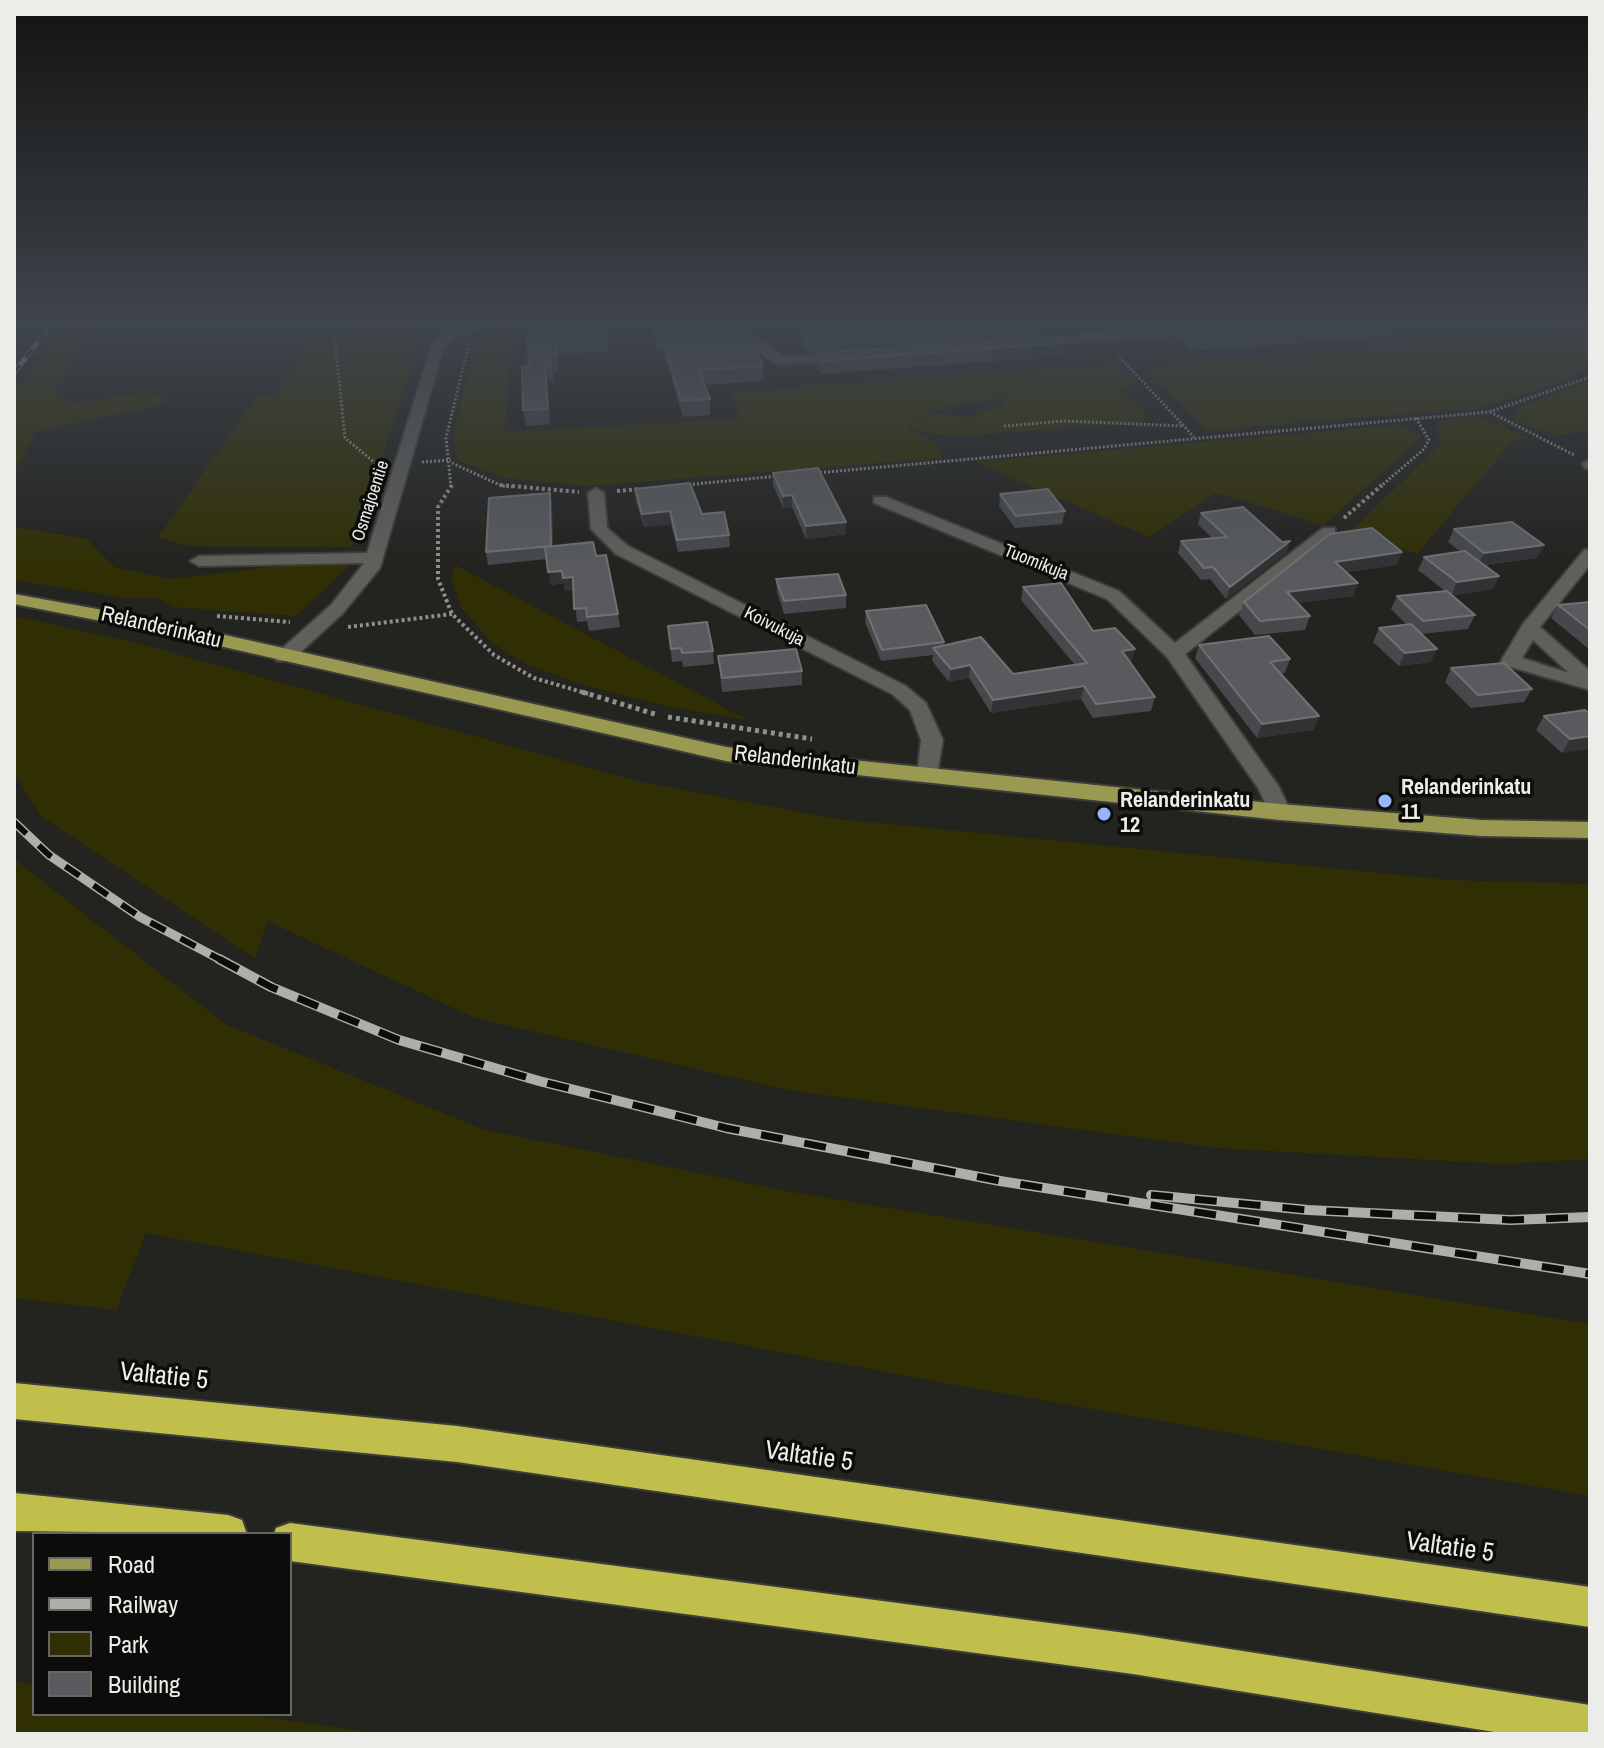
<!DOCTYPE html>
<html>
<head>
<meta charset="utf-8">
<style>
	body { margin:0 }
	#map { position:relative; width:1604px; height:1748px; overflow:hidden; background:#23231f; font-family:"Archivo Narrow",sans-serif }
	canvas { display:block }
	.frame { position:absolute; inset:0; border:16px solid #ecece9; pointer-events:none }
	.legend { position:absolute; left:32px; top:1532px; width:260px; height:184px; box-sizing:border-box; background:#0c0c0a; border:2px solid #666663; margin:0; padding:10px 14px; list-style:none; font-size:24px; color:#ecece9 }
	.legend li { display:flex; align-items:center; gap:16px; height:40px }
	.legend b { width:40px; border:2px solid #666663 }
</style>
</head>
<body>
<div id="map">
<canvas width="1604" height="1748"></canvas>
<div class="frame"></div>
<ul class="legend">
<li><b style="height:10px;background:#9a9951"></b>Road</li>
<li><b style="height:10px;background:#aeaeaa"></b>Railway</li>
<li><b style="height:22px;background:#302f04"></b>Park</li>
<li><b style="height:22px;background:#585a5d"></b>Building</li>
</ul>
</div>
<script>
const ctx = document.querySelector('canvas').getContext('2d');
ctx.lineJoin = 'round';
function fill(path, color) { ctx.fillStyle = color; ctx.fill(path, 'evenodd'); }
const shape = rows => new Path2D(rows.map(r => 'M' + r).join(''));
function strokePath(path, color, width, dash) { ctx.strokeStyle = color; ctx.lineWidth = width; ctx.lineCap = dash ? 'butt' : 'round'; ctx.setLineDash(dash || []); ctx.stroke(path); }
function drawText(font, color, halo, rows, align = 'center') {
  ctx.font = font + ' "Archivo Narrow",sans-serif'; ctx.lineWidth = 7; ctx.setLineDash([]); ctx.textBaseline = 'middle'; ctx.strokeStyle = halo; ctx.fillStyle = color; for (const [text, x, y, turn = 0] of rows) {
    ctx.save(); ctx.translate(x, y); ctx.rotate((+turn || 0) * Math.PI / 180); ctx.textAlign = isNaN(turn) ? turn : align; if (halo) ctx.strokeText(text, 0, 0); ctx.fillText(text, 0, 0); ctx.restore();
  }
}
fill(shape([
	[67,325,122,325,88,339,52,389,73,403,146,393,164,398,164,404,36,432,14,473,14,392],
	[377,326,382,330,425,327,351,547,187,546,158,537,258,396,276,395,312,335],
	[1590,329,1590,369,1524,395,1475,408,1207,431,1144,367],
	[511,331,505,432,740,419,730,392,1116,364,1135,384,1119,389,1145,415,1142,422,963,436,934,434,909,427,927,414,971,417,1004,404,1003,398,953,405,925,414,906,427,938,445,942,458,587,486,504,478,458,460,454,431,478,336],
	[1590,379,1590,431,1551,436,1515,420,1516,409],
	[1479,416,1529,438,1513,440,1417,554,1348,533,1442,444,1435,427,1441,421],
	[1401,425,1421,437,1324,525,1216,493,1149,537,976,462],
	[14,527,87,539,114,567,169,579,333,560,351,564,296,616,173,607,160,598,125,598,14,580],
	[455,565,748,720,666,706,590,687,523,663,491,642,461,607,451,579],
	[14,616,137,643,637,781,836,819,1450,880,1590,884,1590,1159,1504,1164,1217,1148,788,1090,475,1018,267,921,255,959,42,817,14,773],
	[14,859,225,1024,485,1130,792,1192,1590,1324,1590,1496,950,1384,146,1233,116,1310,14,1298],
	[14,1681,34,1685,34,1714,239,1714,385,1734,14,1734]
]), '#302f04');
const minor = shape([
	[471,325,506,325,458,334,444,346,380,568,343,613,291,661,277,661,274,657,277,653,331,605,364,563,199,566,190,561,199,556,367,553,432,344,450,328,471,325],
	[739,325,747,325,759,340,784,357,847,353,853,357,847,361,776,364,751,346,737,328,739,325],
	[1221,325,1286,325,1280,329,1031,345,1025,341,1031,337,1221,325],
	[1590,459,1590,470,1585,468,1582,464,1590,459],
	[596,488,604,493,607,528,628,546,906,686,926,703,943,740,936,781,920,781,917,776,921,740,910,710,892,694,616,554,591,529,588,493,596,488],
	[874,497,886,497,1119,591,1175,643,1323,528,1335,528,1335,536,1185,654,1279,787,1291,812,1288,817,1272,817,1258,788,1167,657,1107,599,874,503,874,497],
	[1590,549,1590,565,1540,627,1590,671,1590,690,1504,665,1501,661,1523,624,1584,550,1590,549],
	[1533,640,1569,673,1522,658,1533,640]
]);
const major = shape([
	[14,594,158,620,726,747,1280,804,1481,820,1590,822,1590,838,1481,836,1280,820,726,761,158,632,14,604,14,594]
]);
const highway = shape([
	[14,1383,457,1426,1590,1587,1590,1627,457,1462,14,1419,14,1383],
	[14,1493,228,1515,242,1520,247,1534,14,1531,14,1493],
	[290,1523,1133,1634,1590,1705,1590,1734,1507,1734,1133,1674,290,1561,290,1534,274,1534,276,1528,290,1523]
]);
strokePath(minor, '#3d3d3a', 4);
strokePath(major, '#3d3d3a', 4);
strokePath(highway, '#3d3d3a', 4);
strokePath(shape([
	[338,325,335,341,345,438,374,462,384,465],
	[1117,354,1194,437],
	[1490,412,1574,455],
	[1004,426,1064,421,1184,426],
	[422,462,451,460],
	[452,463,502,486,515,487],
	[816,473,1489,412,1590,377],
	[685,485,778,476],
	[451,487,446,438,469,344],
	[1380,487,1423,450,1429,440,1416,418]
]), '#90908d', 3, [2, 2]);
strokePath(shape([
	[452,485,438,507,438,579,452,614,494,655,534,678,589,694],
	[500,485,579,492],
	[617,491,639,489],
	[1344,518,1382,485],
	[217,616,290,622],
	[348,627,452,614]
]), '#90908d', 4, [3, 3]);
strokePath(shape([
	[582,692,658,715],
	[668,717,812,739]
]), '#90908d', 5, [4, 4]);
fill(minor, '#60605b');
fill(major, '#9a9951');
fill(highway, '#c1bf4b');
const railFar2 = shape([
	[14,373,51,325]
]);
const railFar1 = shape([
	[14,822,49,855,140,917,223,961]
]);
const rail = shape([
	[219,959,271,987,399,1040,539,1081,726,1128,1000,1181,1590,1274],
	[1151,1195,1308,1210,1510,1220,1590,1217]
]);
strokePath(railFar2, '#aeaeaa', 5);
strokePath(railFar1, '#aeaeaa', 9);
strokePath(rail, '#aeaeaa', 10);
strokePath(railFar2, '#0c0c0a', 3, [10]);
strokePath(railFar1, '#0c0c0a', 6, [17]);
strokePath(rail, '#0c0c0a', 7, [22]);
fill(shape([
	[527,325,606,325,608,351,559,354,559,371,553,371,553,381,547,381,550,424,526,426,523,410,529,366],
	[652,325,742,325,763,366,764,381,705,385,710,399,710,415,683,417,666,361,660,361,653,335],
	[793,325,1044,325,1043,335,808,352],
	[1162,325,1529,325,1384,339,1380,336,1193,351,1179,339,1182,325,1164,327],
	[1064,343,1062,356,821,374,816,366,816,353],
	[773,473,846,534,806,539,792,507,783,508,773,485],
	[635,489,702,514,729,535,730,547,678,552,671,524,644,527,636,501],
	[550,493,552,505,553,546,596,556,618,614,620,627,589,631,587,621,577,622,574,590,565,591,564,583,551,585,547,559,488,565,486,552],
	[1000,494,1065,511,1062,524,1015,528,999,506],
	[1201,513,1282,542,1290,541,1286,553,1226,599,1210,579,1201,580,1178,553,1181,541,1212,538,1198,524],
	[1454,529,1537,558,1484,565,1499,576,1493,589,1452,595,1475,615,1468,629,1421,634,1431,662,1399,666,1373,642,1379,628,1407,625,1391,609,1397,596,1445,591,1418,570,1424,557,1461,552,1448,542],
	[1330,534,1397,565,1347,572,1358,583,1353,596,1298,603,1310,616,1305,630,1255,635,1239,615,1244,602],
	[776,579,846,595,846,608,784,614,777,592],
	[1023,587,1093,631,1135,649,1131,662,1130,663,1155,697,1151,711,1093,718,1081,699,991,713,969,678,949,682,932,661,933,655,881,661,865,622,866,611,944,642,944,645,1013,674,1075,665,1021,600],
	[1590,602,1590,650,1551,618,1558,605],
	[668,626,713,651,714,664,683,667,682,661,672,662],
	[1199,645,1290,659,1285,673,1280,674,1319,716,1313,730,1257,738,1195,658],
	[718,656,802,671,802,685,722,692],
	[1451,668,1532,689,1524,702,1471,708,1445,682],
	[1590,714,1562,753,1536,730,1544,716]
]), '#46484c');
fill(shape([
	[1388,325,1529,325,1384,339],
	[556,339,559,354,559,371,557,356],
	[1064,343,1062,356,993,362,994,349],
	[664,345,666,361,660,361,659,346],
	[545,366,547,381,550,424,548,409],
	[550,493,552,505,553,559,551,546],
	[792,495,792,507,783,508,783,496],
	[670,511,671,524,644,527,642,514],
	[846,522,846,534,806,539,806,526],
	[1290,541,1286,553,1226,599,1230,587],
	[1544,545,1537,558,1478,565,1484,553],
	[1402,552,1397,565,1330,575,1335,562],
	[562,571,573,577,575,589,565,591,564,583,551,585,548,572],
	[1499,576,1493,589,1451,596,1457,582],
	[1358,583,1353,596,1283,605,1287,592],
	[1135,649,1131,662,1119,665,1122,651],
	[1437,649,1431,662,1399,666,1405,653],
	[970,665,969,678,949,682,951,669],
	[1084,686,1081,699,991,713,993,700],
	[1319,716,1313,730,1257,738,1262,724],
	[1590,736,1590,749,1562,753,1570,739]
]), '#313233');
const building = shape([
	[527,325,605,325,606,336,556,339,557,356,550,357,551,366,545,366,548,409,523,410,522,367,529,366,527,325],
	[653,325,742,325,748,333,763,366,699,370,710,399,681,401,664,345,659,346,653,325],
	[801,325,1006,325,808,339,801,325],
	[1184,325,1332,325,1197,336,1184,325],
	[1057,336,1064,343,821,361,816,353,1057,336],
	[818,468,846,522,806,526,792,495,783,496,773,473,818,468],
	[690,483,702,514,724,512,729,535,677,540,670,511,642,514,635,489,690,483],
	[1048,489,1065,511,1016,516,1000,494,1048,489],
	[550,493,551,546,486,552,489,498,550,493],
	[1243,507,1282,542,1290,541,1230,587,1213,567,1204,568,1181,541,1227,537,1201,513,1243,507],
	[1512,522,1544,545,1484,553,1454,529,1512,522],
	[1372,528,1402,552,1335,562,1358,583,1287,592,1310,616,1260,621,1244,602,1330,534,1372,528],
	[593,542,596,556,606,555,618,614,587,617,586,608,574,609,573,577,563,578,562,571,548,572,545,547,593,542],
	[1465,551,1499,576,1457,582,1424,557,1465,551],
	[838,574,846,595,784,601,776,579,838,574],
	[1061,583,1093,631,1115,628,1135,649,1122,651,1155,697,1096,704,1084,686,993,700,970,665,951,669,933,648,981,637,1013,674,1087,663,1023,587,1061,583],
	[1447,591,1475,615,1423,621,1397,596,1447,591],
	[1590,602,1590,630,1558,605,1590,602],
	[926,605,944,642,882,650,866,611,926,605],
	[707,622,713,651,682,653,681,648,671,649,668,626,707,622],
	[1411,624,1437,649,1405,653,1379,628,1411,624],
	[1269,636,1290,659,1270,662,1319,716,1262,724,1199,645,1269,636],
	[796,649,802,671,722,678,718,656,796,649],
	[1504,663,1532,689,1478,695,1451,668,1504,663],
	[1585,710,1590,714,1590,736,1570,739,1544,716,1585,710]
]);
fill(building, '#585a5d');
strokePath(building, '#6f7173', 2);
const sky = ctx.createLinearGradient(0, 0, 0, 570);
sky.addColorStop(0, '#131311');
sky.addColorStop(0.57, '#3f454d');
sky.addColorStop(1, '#3f454d00');
ctx.fillStyle = sky;
ctx.fillRect(0, 0, 1604, 570);
for (const [x, y, r, color] of [
	[1385,801,8,"#95b6fd"],
	[1104,814,8,"#95b6fd"]
]) { const dot = new Path2D(); dot.arc(x, y, r, 0, 2 * Math.PI); ctx.fillStyle = color; ctx.fill(dot); strokePath(dot, '#0c0c0a', 3); }
drawText('18px', '#ecece9', '#0c0c0a', [
	["Osmajoentie",371,501,-72],
	["Tuomikuja",1036,563,22],
	["Koivukuja",774,627,27]
]);
drawText('22px', '#ecece9', '#0c0c0a', [
	["Relanderinkatu",161,628,13],
	["Relanderinkatu",795,761,7]
]);
drawText('bold 22px', '#ecece9', '#0c0c0a', [
	["Relanderinkatu",1401,788],
	["11",1401,813],
	["Relanderinkatu",1120,801],
	["12",1120,826]
], 'left');
drawText('26px', '#ecece9', '#0c0c0a', [
	["Valtatie 5",164,1377,6],
	["Valtatie 5",809,1457,8],
	["Valtatie 5",1450,1548,8]
]);
</script>
</body>
</html>
